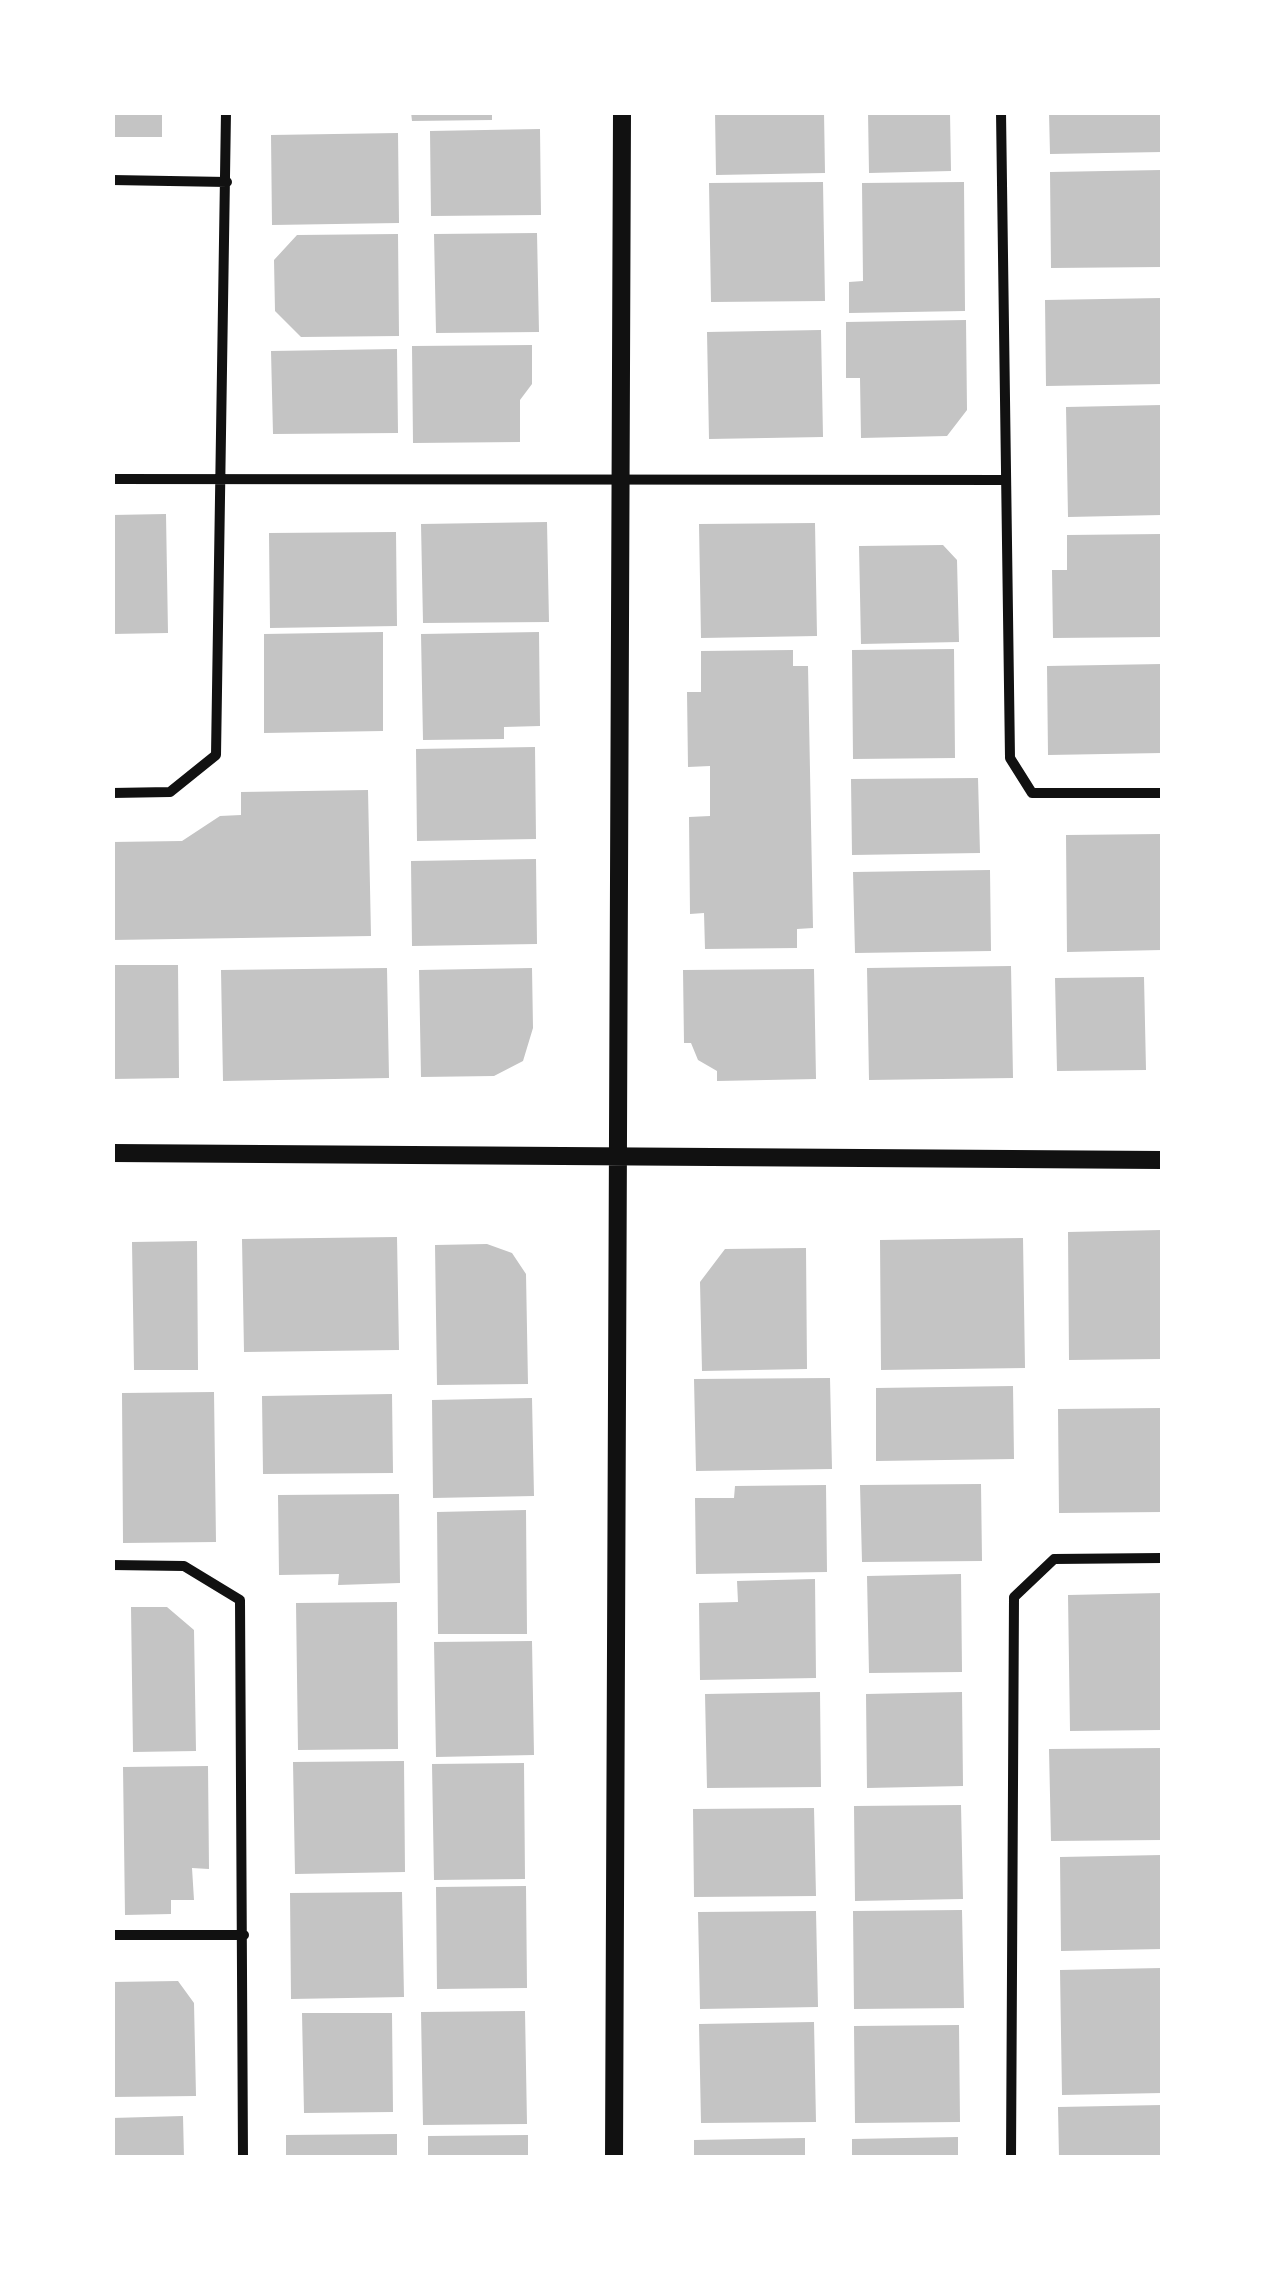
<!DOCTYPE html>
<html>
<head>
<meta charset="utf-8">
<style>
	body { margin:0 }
	#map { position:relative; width:1275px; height:2270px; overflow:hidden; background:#fff; font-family:"Fira Sans Condensed",sans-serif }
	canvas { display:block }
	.frame { position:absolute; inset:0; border:115px solid #fff; pointer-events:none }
</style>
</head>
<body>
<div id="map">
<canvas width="1275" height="2270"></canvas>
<div class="frame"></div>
</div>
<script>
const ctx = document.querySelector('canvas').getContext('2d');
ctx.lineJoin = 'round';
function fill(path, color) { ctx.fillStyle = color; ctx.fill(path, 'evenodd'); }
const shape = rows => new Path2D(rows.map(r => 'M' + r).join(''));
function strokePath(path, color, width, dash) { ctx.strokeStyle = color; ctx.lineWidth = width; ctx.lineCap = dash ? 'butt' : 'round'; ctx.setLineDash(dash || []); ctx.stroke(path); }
fill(shape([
	[112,112,162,112,162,137,112,137],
	[411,112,492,112,492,120,412,121],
	[715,112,824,112,825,173,716,175],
	[868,112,950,112,951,171,869,173],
	[1049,112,1162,112,1162,152,1050,154],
	[540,129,541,215,431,216,430,131],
	[398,133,399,223,272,225,271,135],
	[1162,170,1162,267,1051,268,1050,172],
	[823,182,825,301,711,302,709,183],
	[964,182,965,311,849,313,849,282,863,281,862,183],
	[537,233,539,332,436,333,434,234],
	[398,234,399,336,301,337,275,311,274,260,297,235],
	[1162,298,1162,384,1046,386,1045,300],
	[966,320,967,410,947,436,861,438,860,378,846,378,846,322],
	[821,330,823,437,709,439,707,332],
	[532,345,532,384,520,400,520,442,413,443,412,346],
	[397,349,398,433,273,434,271,351],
	[1162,405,1162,515,1068,517,1066,407],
	[166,514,168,633,112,634,112,515],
	[547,522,549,622,423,623,421,524],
	[815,523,817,636,701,638,699,524],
	[396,532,397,626,270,628,269,533],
	[1162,534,1162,637,1053,638,1052,570,1067,570,1067,535],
	[943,545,957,560,959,642,861,644,859,546],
	[383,632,383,731,264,733,264,634],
	[539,632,540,726,504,727,504,739,423,740,421,634],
	[954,649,955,758,853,759,852,650],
	[793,650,793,666,808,666,813,928,797,929,797,948,705,949,704,913,690,914,689,817,710,816,710,766,688,767,687,692,701,692,701,651],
	[1162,664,1162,753,1048,755,1047,666],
	[535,747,536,839,417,841,416,749],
	[978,778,980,853,852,855,851,779],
	[368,790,371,936,112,940,112,842,182,841,220,816,241,815,241,792],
	[1162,834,1162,950,1067,952,1066,835],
	[536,859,537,944,412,946,411,861],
	[990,870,991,951,855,953,853,872],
	[112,965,178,965,179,1078,112,1079],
	[1011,966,1013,1078,869,1080,867,968],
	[387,968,389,1078,223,1081,221,970],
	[532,968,533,1028,523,1061,494,1076,421,1077,419,970],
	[814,969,816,1079,717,1081,717,1071,698,1060,691,1043,684,1043,683,970],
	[1144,977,1146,1070,1057,1071,1055,978],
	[1162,1230,1162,1359,1069,1360,1068,1232],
	[397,1237,399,1350,244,1352,242,1239],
	[1023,1238,1025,1368,881,1370,880,1240],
	[197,1241,198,1370,134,1370,132,1242],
	[487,1244,512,1253,526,1274,528,1384,437,1385,435,1245],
	[806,1248,807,1369,702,1371,700,1282,725,1249],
	[830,1378,832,1469,696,1471,694,1379],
	[1013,1386,1014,1459,876,1461,876,1388],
	[214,1392,216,1542,123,1543,122,1393],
	[392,1394,393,1473,263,1474,262,1396],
	[532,1398,534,1496,433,1498,432,1400],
	[1162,1408,1162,1512,1059,1513,1058,1409],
	[981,1484,982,1561,862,1562,860,1485],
	[826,1485,827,1572,696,1574,695,1498,734,1498,735,1486],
	[399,1494,400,1583,338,1585,339,1574,279,1575,278,1495],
	[526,1510,527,1634,438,1634,437,1512],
	[961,1574,962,1672,869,1673,867,1576],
	[815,1579,816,1678,700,1680,699,1603,738,1602,737,1581],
	[1162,1593,1162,1730,1070,1731,1068,1595],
	[397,1602,398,1749,298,1750,296,1603],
	[131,1607,167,1607,194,1630,196,1751,133,1752],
	[532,1641,534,1755,436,1757,434,1642],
	[820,1692,821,1787,707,1788,705,1694],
	[962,1692,963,1786,867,1788,866,1694],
	[1162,1748,1162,1840,1051,1841,1049,1749],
	[404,1761,405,1872,295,1874,293,1762],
	[524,1763,525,1879,434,1880,432,1764],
	[208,1766,209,1869,192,1868,194,1900,171,1900,171,1914,125,1915,123,1767],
	[961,1805,963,1899,855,1901,854,1806],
	[814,1808,816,1896,694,1897,693,1809],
	[1162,1855,1162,1949,1061,1951,1060,1857],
	[526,1886,527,1988,437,1989,436,1887],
	[402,1892,404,1997,291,1999,290,1893],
	[962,1910,964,2008,854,2009,853,1911],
	[816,1911,818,2007,700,2009,698,1912],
	[1162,1968,1162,2093,1062,2095,1060,1970],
	[178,1981,194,2003,196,2096,112,2097,112,1982],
	[525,2011,527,2124,423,2125,421,2012],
	[302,2013,392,2013,393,2112,304,2113],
	[814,2022,816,2122,701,2123,699,2024],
	[959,2025,960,2122,855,2123,854,2026],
	[1162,2105,1162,2158,1059,2158,1058,2107],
	[183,2116,184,2158,112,2158,112,2118],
	[397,2134,397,2158,286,2158,286,2135],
	[528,2135,528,2158,428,2158,428,2136],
	[958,2137,958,2158,852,2158,852,2139],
	[805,2138,805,2158,694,2158,694,2140]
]), '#c4c4c4');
strokePath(shape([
	[1001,112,1010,758,1032,793,1162,793],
	[112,180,227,182],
	[112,479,1006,480],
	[112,793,170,792,216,755,226,112],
	[112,1565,184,1566,240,1600,243,2158],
	[112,1935,244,1935],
	[1011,2158,1014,1597,1054,1559,1162,1558]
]), '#111', 10);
strokePath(shape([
	[112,1153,1162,1160],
	[614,2158,622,112]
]), '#111', 18);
</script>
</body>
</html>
